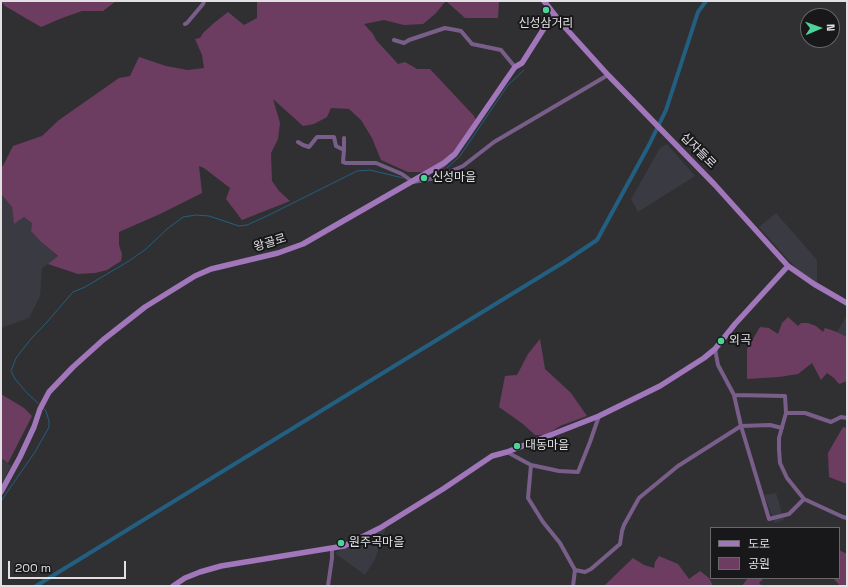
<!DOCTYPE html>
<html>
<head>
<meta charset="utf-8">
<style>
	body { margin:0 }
	#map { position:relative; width:848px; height:587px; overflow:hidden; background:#303033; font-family:"Space Grotesk","Noto Sans KR",sans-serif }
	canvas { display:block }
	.frame { position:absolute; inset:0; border:2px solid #e1e1e3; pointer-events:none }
	.legend { position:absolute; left:710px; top:527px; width:130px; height:52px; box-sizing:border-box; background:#18181a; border:1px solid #68686a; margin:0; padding:5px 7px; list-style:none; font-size:12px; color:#e1e1e3 }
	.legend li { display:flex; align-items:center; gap:8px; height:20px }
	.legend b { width:20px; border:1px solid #68686a }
	.north { position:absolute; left:800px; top:8px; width:40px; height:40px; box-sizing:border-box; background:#18181a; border:1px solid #68686a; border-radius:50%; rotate:88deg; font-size:11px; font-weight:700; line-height:16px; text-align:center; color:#e1e1e3 }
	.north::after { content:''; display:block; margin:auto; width:14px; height:18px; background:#4dd39a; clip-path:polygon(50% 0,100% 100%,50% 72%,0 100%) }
	.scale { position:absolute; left:8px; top:561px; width:118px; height:18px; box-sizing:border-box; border:2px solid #e1e1e3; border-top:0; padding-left:5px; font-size:12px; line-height:14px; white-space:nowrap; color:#e1e1e3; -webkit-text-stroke:3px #18181a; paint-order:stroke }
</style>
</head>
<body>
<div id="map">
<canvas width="848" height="587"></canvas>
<div class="frame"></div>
<ul class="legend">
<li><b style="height:5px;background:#a176ba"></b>도로</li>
<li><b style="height:11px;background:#6d3d61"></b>공원</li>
</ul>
<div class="north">N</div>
<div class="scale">200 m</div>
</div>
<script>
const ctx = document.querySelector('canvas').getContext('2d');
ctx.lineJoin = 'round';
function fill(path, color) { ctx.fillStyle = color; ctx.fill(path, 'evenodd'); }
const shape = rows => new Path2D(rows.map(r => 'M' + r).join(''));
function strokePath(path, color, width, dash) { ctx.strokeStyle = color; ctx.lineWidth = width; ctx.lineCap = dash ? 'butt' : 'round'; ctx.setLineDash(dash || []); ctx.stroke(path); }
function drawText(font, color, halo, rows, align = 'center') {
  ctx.font = font + ' "Space Grotesk","Noto Sans KR",sans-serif'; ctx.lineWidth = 4; ctx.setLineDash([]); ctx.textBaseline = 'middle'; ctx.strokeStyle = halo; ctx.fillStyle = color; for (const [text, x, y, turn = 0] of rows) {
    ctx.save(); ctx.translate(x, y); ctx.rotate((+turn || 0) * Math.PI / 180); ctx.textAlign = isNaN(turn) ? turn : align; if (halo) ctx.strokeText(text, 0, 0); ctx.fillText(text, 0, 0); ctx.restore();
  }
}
fill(shape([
	[667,144,695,176,638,212,631,199,660,148],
	[1,194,12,207,14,223,24,217,32,223,31,231,40,241,58,257,42,268,40,296,29,318,1,328],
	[776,213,817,260,817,282,811,285,759,227],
	[847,315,847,337,837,332],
	[1,458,11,466,1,486],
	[776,493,784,520,775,523,764,495],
	[386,527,375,559,365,575,335,553]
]), '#3a3a42');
fill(shape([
	[1,1,116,1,103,11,82,11,62,18,41,27,5,6],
	[257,1,499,1,498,18,465,18,446,1,435,14,423,24,404,25,384,20,364,24,373,34,376,40,398,64,405,62,417,69,430,69,474,116,478,125,469,139,446,166,438,172,408,172,381,160,372,138,361,120,349,109,331,108,327,117,314,124,303,126,273,99,280,123,278,139,271,153,272,181,279,191,290,201,242,220,226,199,230,188,204,168,199,166,202,193,160,214,119,232,119,245,122,254,121,261,107,270,95,273,78,274,48,264,58,256,40,241,31,231,32,223,24,217,14,224,12,207,1,194,1,166,3,166,13,146,42,136,59,120,119,78,130,76,139,57,166,66,188,70,204,68,202,55,195,39,200,38,203,33,214,23,228,12,244,25,257,18],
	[788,317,798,326,801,323,808,323,816,326,823,332,825,328,837,332,847,337,847,381,839,384,834,378,827,373,821,380,812,363,798,374,779,377,747,379,747,349,760,327,769,328,778,334,782,323],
	[540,339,545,369,571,393,587,416,560,426,546,435,535,435,523,424,499,407,505,376,517,375,528,354],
	[1,394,24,408,32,416,8,463,1,458],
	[843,427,847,428,847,484,829,477,828,453],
	[839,550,847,554,847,586,840,586,833,578,839,578],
	[659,556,678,564,689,579,700,571,709,578,713,586,604,586,633,558,644,565,654,568,655,562],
	[748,578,764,578,759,583,762,586,742,586]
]), '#6d3d61');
strokePath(shape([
	[447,168,460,156,508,85,524,70],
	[39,404,27,393,15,379,11,371,16,358,30,340,47,322,73,292,85,287,129,261,146,249,167,229,183,217,196,215,209,216,239,226,247,225,267,216,357,171,370,170,403,178],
	[1,501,35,452,49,427,49,421,46,411,43,408]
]), '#235f80', 1);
strokePath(shape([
	[36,586,329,406,564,262,597,240,649,145,666,110,698,12,706,1]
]), '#235f80', 4);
strokePath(shape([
	[185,24,187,23,203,4,204,1],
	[394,40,404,43,409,40,445,28,461,31,472,44,501,50,515,67],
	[298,142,303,145,309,147,317,137,334,137,336,146,344,150,343,162,346,163,376,163,402,174,413,182,435,178,463,166,494,142,608,75],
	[344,150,344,138],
	[715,349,718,365,734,395,785,396,786,413,805,413,831,422,841,417,847,418],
	[786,413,779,438,779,449,780,463,787,478,804,499,843,517,847,518],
	[782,428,770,425,741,426,769,519,789,514,804,499],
	[507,452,531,465,559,471,578,472,590,442,599,416],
	[531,465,528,498,543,522,560,543,575,570,585,572,591,569,620,544,622,531,624,525,639,498,678,466,741,426,734,395],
	[328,586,332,558,332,549],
	[573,586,575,570]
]), '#795e89', 4);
strokePath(shape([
	[544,1,561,23,608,75,715,185,788,266,814,284,847,303],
	[1,492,20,457,34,427,40,409,49,392,73,367,103,340,145,307,195,276,211,269,278,253,303,244,444,163,455,154,508,77,515,67,522,63,548,22,555,15],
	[173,586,185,578,200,572,221,566,344,546,380,528,443,489,492,456,507,452,599,416,660,386,704,358,715,349,735,324,788,266]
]), '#a176ba', 5.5);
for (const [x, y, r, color] of [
	[546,10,4,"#4dd39a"],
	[424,178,4,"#4dd39a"],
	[721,341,4,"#4dd39a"],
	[517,446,4,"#4dd39a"],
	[341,543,4,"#4dd39a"]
]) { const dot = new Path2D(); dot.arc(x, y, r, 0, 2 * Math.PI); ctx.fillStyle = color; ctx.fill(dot); strokePath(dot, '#18181a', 1.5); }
drawText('12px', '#e1e1e3', '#18181a', [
	["신성삼거리",546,24,"center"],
	["신성마을",432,178],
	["외곡",729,341],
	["대동마을",525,446],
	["원주곡마을",349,543]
], 'left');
drawText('12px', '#e1e1e3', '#18181a', [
	["십자들로",698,151,45],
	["왕골로",270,243,-17]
]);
</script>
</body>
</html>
